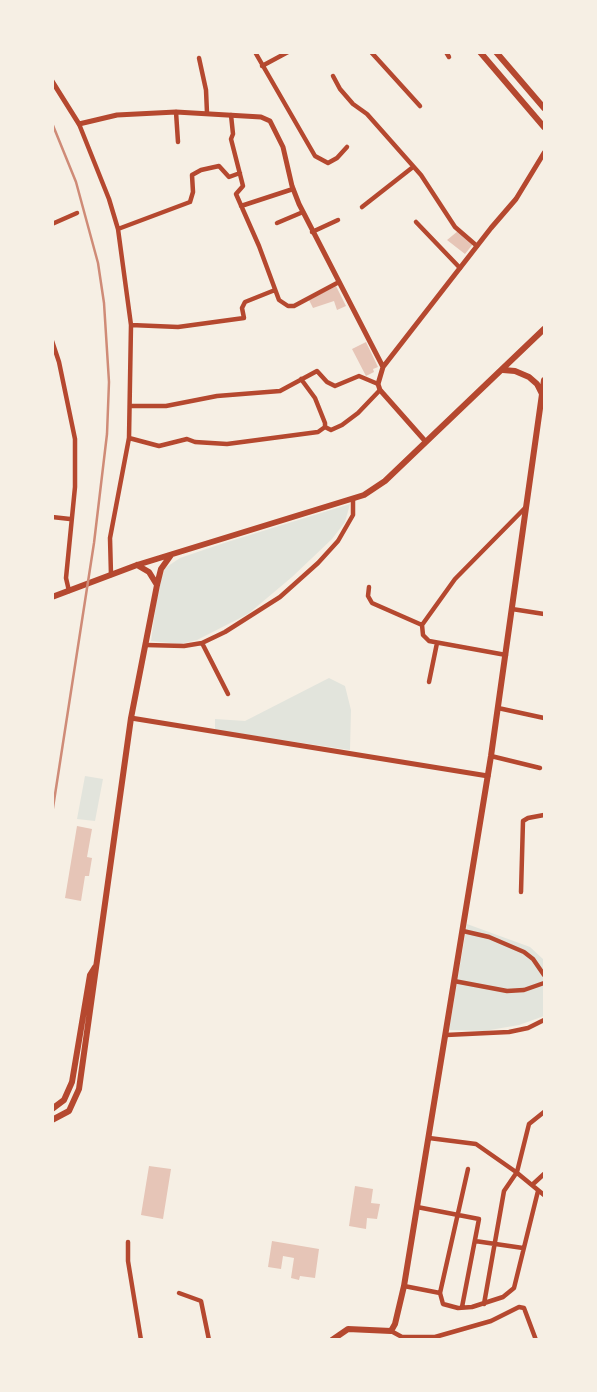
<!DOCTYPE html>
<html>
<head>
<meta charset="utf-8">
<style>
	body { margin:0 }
	#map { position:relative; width:597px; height:1392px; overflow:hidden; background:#f6efe4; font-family:"Asap Condensed",sans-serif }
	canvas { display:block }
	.frame { position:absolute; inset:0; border:54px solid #f6efe4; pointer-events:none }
</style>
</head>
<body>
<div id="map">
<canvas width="597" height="1392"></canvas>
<div class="frame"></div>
</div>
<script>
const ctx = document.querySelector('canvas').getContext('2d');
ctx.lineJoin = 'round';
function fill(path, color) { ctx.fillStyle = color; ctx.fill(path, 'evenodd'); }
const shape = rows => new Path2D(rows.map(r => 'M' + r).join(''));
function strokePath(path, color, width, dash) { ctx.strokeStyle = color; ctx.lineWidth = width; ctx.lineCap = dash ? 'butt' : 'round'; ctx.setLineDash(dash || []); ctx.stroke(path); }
fill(shape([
	[350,504,345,522,332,539,292,577,248,614,197,640,180,644,151,641,158,589,165,568,180,558,224,543],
	[329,678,345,686,351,710,350,750,215,730,215,719,245,721],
	[85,776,103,779,95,821,77,819],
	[467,924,530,947,544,960,544,1016,519,1025,484,1031,449,1030]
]), '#e2e4dc');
fill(shape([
	[458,231,473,244,465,254,447,240],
	[336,286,346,306,337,310,334,301,313,308,309,300],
	[366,342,378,367,373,369,374,372,366,376,352,349],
	[77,826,92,829,87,857,92,858,89,876,85,876,81,901,65,898],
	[149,1166,171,1169,163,1219,141,1215],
	[355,1186,373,1189,371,1203,380,1204,377,1219,367,1218,366,1229,349,1226],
	[272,1241,319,1249,315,1278,300,1276,299,1280,291,1278,294,1258,283,1256,281,1269,268,1267]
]), '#e6c5b7');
strokePath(shape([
	[255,52,315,156,328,163,337,158,347,147],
	[371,52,420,106],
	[446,52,449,57],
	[199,58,206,90,207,113],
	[262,66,288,52],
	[333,76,340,89,353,104,367,114,421,175,455,227,477,246],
	[176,112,178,142],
	[231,115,233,134,231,139,243,186,236,194,259,246,279,300,288,306,294,306,339,282],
	[79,124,109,199,118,229,131,325,129,438,110,538,111,575],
	[241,206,293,189],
	[362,207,413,167],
	[416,222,460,268],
	[277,223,303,212],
	[52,224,77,213],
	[118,229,190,202,193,192,192,175,201,170,219,166,229,177,240,173],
	[312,232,338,220],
	[131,325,178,327,244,318,242,308,245,302,275,290],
	[52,341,59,362,75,439,75,487,66,578,69,591],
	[131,406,166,406,217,396,280,391,317,371,327,382,335,386,359,376,378,384],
	[325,427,331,430,342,425,358,413,380,390],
	[129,438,159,446,187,439,195,442,227,444,318,432,325,427,325,423,315,398,301,379],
	[52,517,70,519],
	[369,587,368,596,372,603,422,625],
	[512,609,544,614],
	[202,643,228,694],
	[146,645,184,646,202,643,225,632,280,597,318,563,338,541,353,515,353,499],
	[506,655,429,641,423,635,422,625,455,579,525,508],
	[429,682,437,643],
	[498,708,544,718],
	[491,756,540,768],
	[521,892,523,821,528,818,544,815],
	[463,931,489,937,524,952,533,959,544,975],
	[454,981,507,991,524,990,544,983],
	[446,1035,509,1032,528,1028,544,1020],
	[429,1138,476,1144,516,1172,544,1195],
	[468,1169,440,1293,443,1304,458,1308,472,1307,503,1297,514,1288,538,1191],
	[532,1185,544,1174],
	[417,1207,479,1219,462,1307],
	[475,1241,523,1248],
	[128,1242,128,1261,141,1340],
	[404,1286,440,1293],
	[179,1293,201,1301,209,1340],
	[484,1304,504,1191,517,1172,529,1124,544,1112],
	[391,1331,402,1337,435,1337,491,1321,519,1307,524,1308,536,1340]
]), '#b5482f', 4.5);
strokePath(shape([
	[52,81,79,124,117,115,176,112,261,117,270,121,283,147,292,186,299,204,383,367],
	[426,442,380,390,378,384,383,367,491,228,516,199,544,153]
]), '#b5482f', 5);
strokePath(shape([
	[131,718,488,776]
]), '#b5482f', 5);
strokePath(shape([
	[480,52,544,127],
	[496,52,544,108],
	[503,370,515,371,529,377,537,384,542,394],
	[137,565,149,572,157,585],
	[52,597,137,565,364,495,385,481,544,329],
	[52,1109,64,1100,72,1082,90,975,95,967],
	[52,1120,69,1111,79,1089,131,718,157,585,161,569,171,555],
	[332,1340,348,1329,391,1331,395,1324,404,1286,491,756,544,380]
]), '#b5482f', 6);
strokePath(shape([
	[52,123,76,182,98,263,104,303,109,382,107,434,94,543,52,814]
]), '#cf8b77', 2.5);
</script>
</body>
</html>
